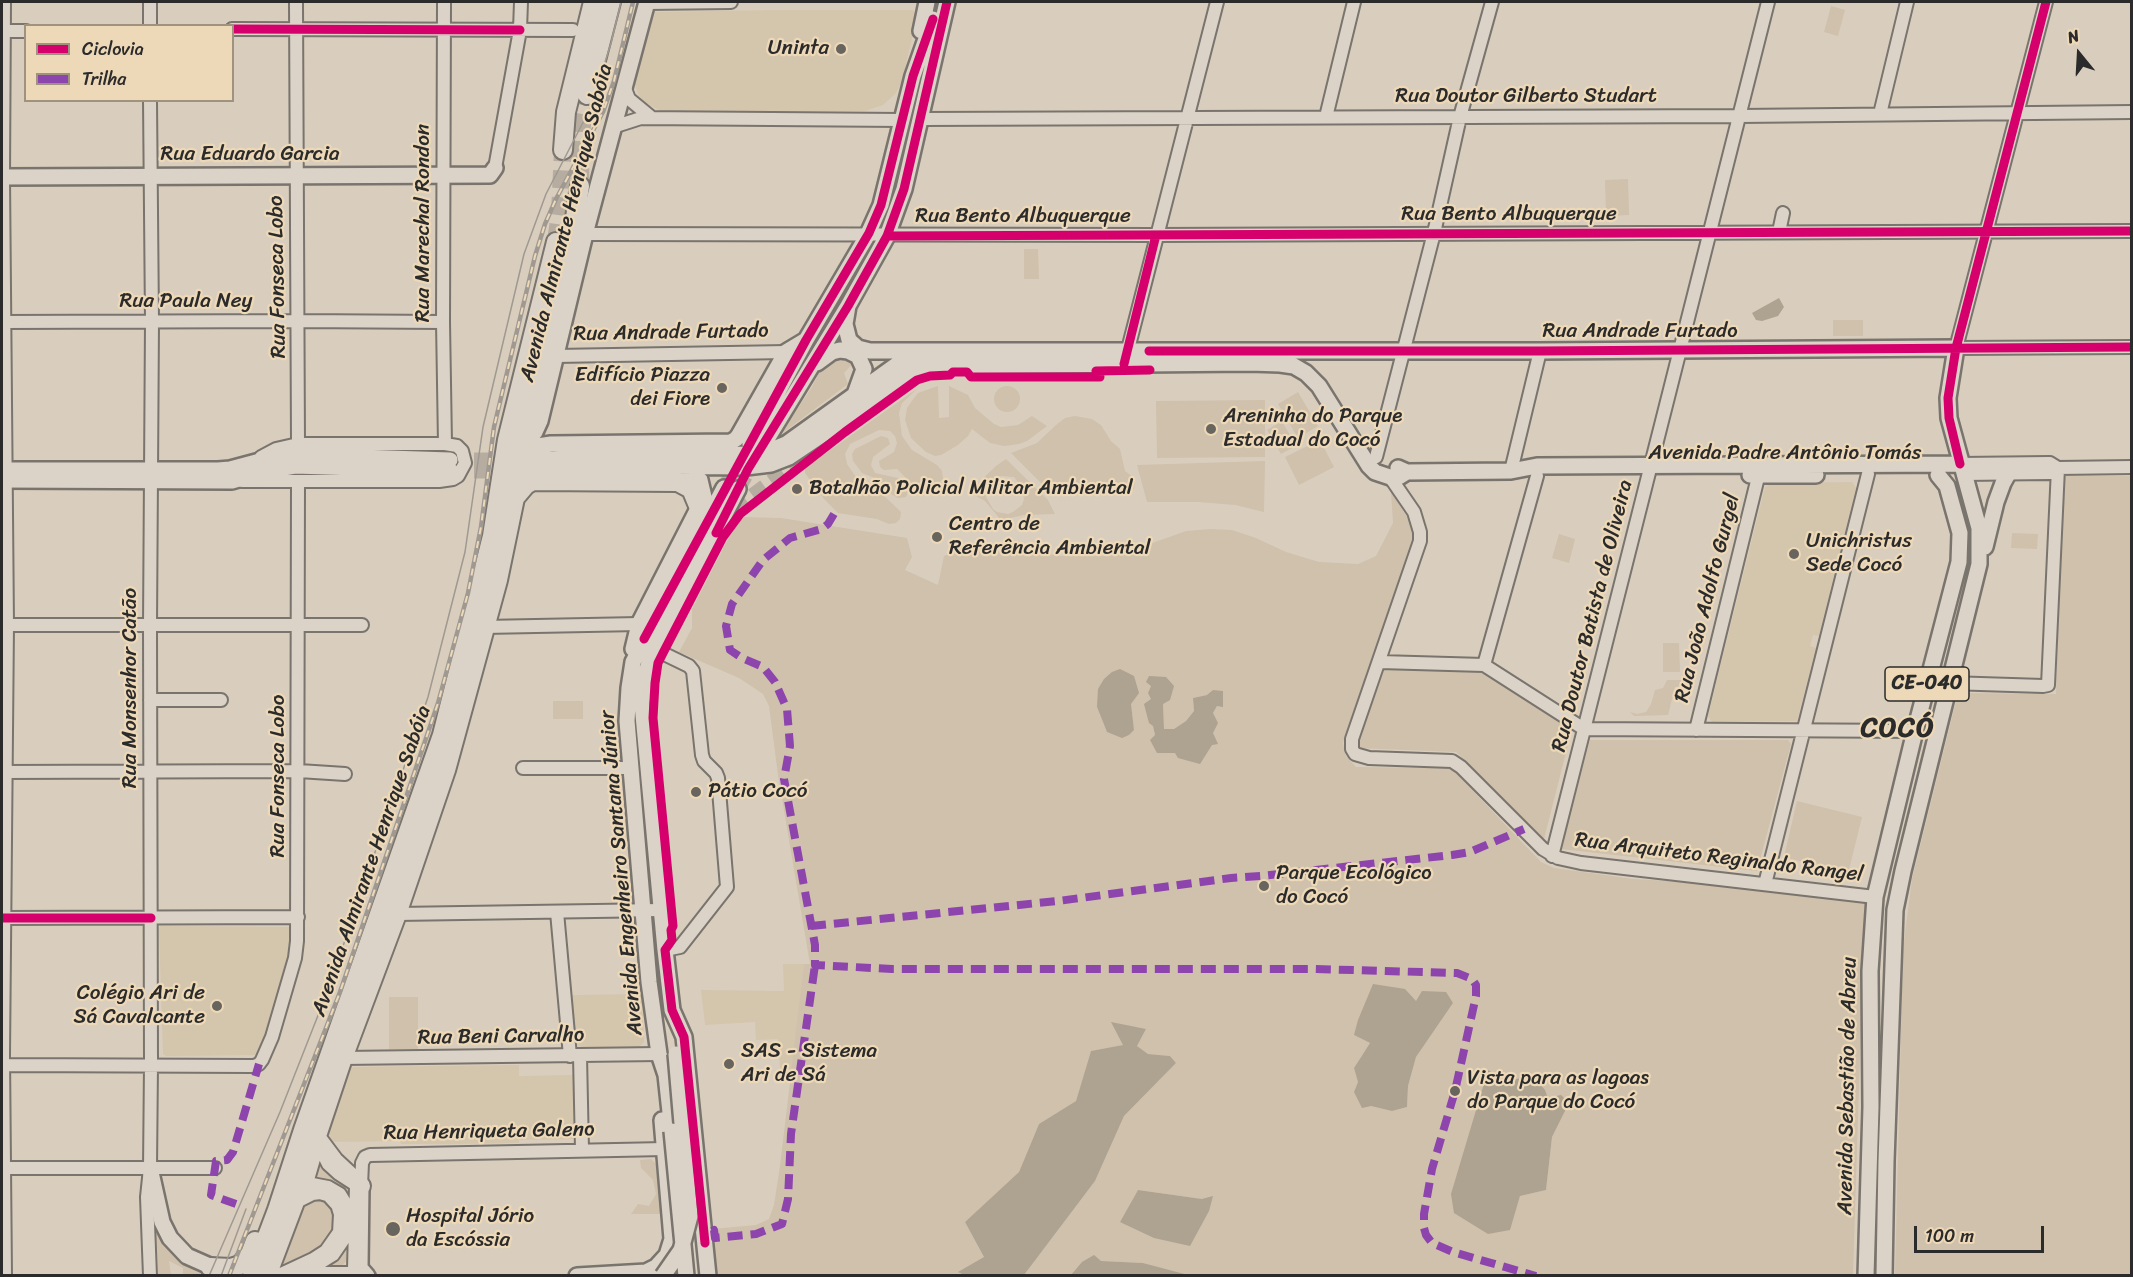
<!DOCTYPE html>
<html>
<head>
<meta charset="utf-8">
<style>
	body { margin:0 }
	#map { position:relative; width:2133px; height:1277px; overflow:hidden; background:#d9cebd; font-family:Sriracha,sans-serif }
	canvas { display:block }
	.frame { position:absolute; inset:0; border:3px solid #2b2b2b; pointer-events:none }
	.legend { position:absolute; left:24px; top:24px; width:210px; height:78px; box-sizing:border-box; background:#edd8b7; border:2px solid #9f937f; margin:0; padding:8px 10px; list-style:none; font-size:18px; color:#2b2b2b }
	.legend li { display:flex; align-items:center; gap:12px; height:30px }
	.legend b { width:30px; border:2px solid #9f937f }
	.north { position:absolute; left:2049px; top:24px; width:60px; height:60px; -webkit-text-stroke:4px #edd8b7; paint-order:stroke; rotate:342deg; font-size:16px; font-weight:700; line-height:24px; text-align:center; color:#2b2b2b }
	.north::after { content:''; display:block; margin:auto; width:21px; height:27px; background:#2b2b2b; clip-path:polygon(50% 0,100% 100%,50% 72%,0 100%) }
	.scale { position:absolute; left:1914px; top:1226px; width:130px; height:27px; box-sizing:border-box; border:3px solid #2b2b2b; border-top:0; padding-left:8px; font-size:18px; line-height:21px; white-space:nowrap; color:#2b2b2b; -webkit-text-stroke:4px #edd8b7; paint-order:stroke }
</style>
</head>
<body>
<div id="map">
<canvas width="2133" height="1277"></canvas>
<div class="frame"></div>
<ul class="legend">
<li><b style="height:8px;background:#d6006c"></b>Ciclovia</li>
<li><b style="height:8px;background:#8e44ad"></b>Trilha</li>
</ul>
<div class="north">N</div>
<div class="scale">100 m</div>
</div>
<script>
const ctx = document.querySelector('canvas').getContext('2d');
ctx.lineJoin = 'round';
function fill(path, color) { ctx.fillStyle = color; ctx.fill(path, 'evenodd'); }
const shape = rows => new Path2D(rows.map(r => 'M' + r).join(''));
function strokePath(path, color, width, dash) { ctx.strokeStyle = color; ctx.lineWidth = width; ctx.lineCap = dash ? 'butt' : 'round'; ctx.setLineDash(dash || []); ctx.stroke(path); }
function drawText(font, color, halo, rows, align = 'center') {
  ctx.font = font + ' Sriracha,sans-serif'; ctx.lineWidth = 4.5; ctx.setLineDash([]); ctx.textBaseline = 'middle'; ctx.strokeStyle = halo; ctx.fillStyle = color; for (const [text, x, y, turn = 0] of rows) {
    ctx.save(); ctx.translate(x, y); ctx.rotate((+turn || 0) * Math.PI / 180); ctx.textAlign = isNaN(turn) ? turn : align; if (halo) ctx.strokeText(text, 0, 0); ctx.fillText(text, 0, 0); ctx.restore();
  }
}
fill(shape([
	[774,10,913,10,917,17,902,81,896,93,883,105,865,111,663,112,644,102,639,96,634,82,653,12],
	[1852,482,1856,488,1819,636,1813,635,1810,646,1816,648,1797,721,1712,722,1708,716,1765,487,1772,483],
	[160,926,289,927,290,931,287,964,259,1055,166,1056,163,1054,159,929],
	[783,964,804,964,791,1083,781,1083,778,1039,756,1040,755,1022,705,1025,701,990,784,991],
	[642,994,644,1042,639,1047,581,1047,578,1045,575,1041,572,995],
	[519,1065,519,1076,573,1075,573,1139,519,1140,519,1143,456,1144,401,1144,400,1141,325,1142,323,1140,350,1067]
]), '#d4c5ad');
fill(shape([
	[1831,6,1845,10,1838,36,1824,32],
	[1628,179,1629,215,1606,216,1605,180],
	[1024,249,1038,249,1039,279,1024,279],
	[1833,320,1863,320,1863,336,1833,336],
	[839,354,856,360,844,373,848,384,780,435,812,387,823,365],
	[938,386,939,418,949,417,949,386,968,395,975,408,994,424,1001,427,1018,425,1032,416,1047,426,1027,441,1019,444,1004,446,990,443,972,429,968,436,958,445,941,455,935,456,926,452,911,438,905,420,907,408,914,398,918,393],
	'994 399a13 13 0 1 1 26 0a13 13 0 1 1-26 0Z',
	[918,388,902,403,899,413,902,436,912,450,937,465,942,471,943,479,937,484,919,489,913,485,897,469,884,470,880,467,879,461,894,452,897,443,895,436,890,431,879,430,850,444,845,454,847,464,856,477,877,489,901,512,900,519,896,523,889,524,877,519,838,513,824,499,805,473,805,468],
	[1298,392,1318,426,1298,438,1278,404],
	[1265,400,1265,457,1157,458,1156,401],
	[1075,416,1092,419,1101,425,1111,441,1120,449,1125,471,1133,477,1135,482,1134,489,1125,493,1108,484,1096,484,1078,496,1071,488,1064,485,1058,485,1051,493,1011,453,1037,443,1056,425,1065,418],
	[1282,421,1296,446,1281,454,1267,430],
	[881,436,888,438,890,444,873,457,871,465,875,473,898,478,908,492,906,497,898,498,891,494,877,479,862,473,853,461,852,454,855,449],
	[1320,440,1334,467,1299,485,1285,457],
	[1006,459,1048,500,1055,514,1024,515,1001,520,985,501,969,492,996,466],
	[1000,476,1014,477,1023,489,1024,499,1022,505,1013,512,1008,514,997,512,993,509,986,497,989,484],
	[1265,461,1264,512,1235,505,1198,502,1147,502,1137,465],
	[2065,476,2131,476,2131,1275,1895,1276,1903,949,1912,879,1958,693,2056,694,2063,480],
	[1391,492,1411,523,1413,539,1343,743,1346,756,1356,767,1447,768,1454,771,1541,862,1554,868,1634,879,1701,883,1865,901,1853,1275,1188,1276,1143,1263,1101,1261,1071,1275,1024,1275,1095,1181,1124,1116,1176,1063,1170,1056,1148,1054,1137,1046,1146,1029,1112,1023,1124,1045,1091,1051,1076,1101,1039,1124,1019,1172,965,1222,984,1257,959,1273,966,1275,717,1275,712,1229,756,1225,769,1219,774,1205,780,1166,804,964,810,964,778,775,769,706,763,694,739,678,679,652,692,628,692,609,727,541,742,517,781,518,907,538,912,557,905,570,938,585,944,556,957,551,1031,551,1061,556,1101,556,1130,551,1186,531,1211,529,1232,530,1256,538,1286,552,1319,562,1358,564,1376,556,1393,523],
	[1151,686,1163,704,1164,729,1174,729,1186,721,1194,711,1193,698,1207,695,1222,706,1217,706,1213,713,1212,733,1155,736,1153,726,1152,699,1148,693],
	[1138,693,1131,704,1134,730,1129,735,1122,737,1107,732,1097,707],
	[1416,1001,1453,1003,1416,1057,1408,1086,1407,1107,1392,1111,1371,1106,1354,1092,1358,1082,1354,1068,1370,1043,1354,1035],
	[1488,1070,1507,1081,1545,1090,1548,1099,1569,1103,1552,1137,1546,1190,1520,1196,1510,1229,1473,1124],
	[1138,1190,1202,1199,1213,1196,1120,1222],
	[2012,533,2038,534,2037,549,2011,548],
	[1559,534,1575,539,1569,563,1552,558],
	[1663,643,1679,643,1680,672,1663,672],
	[1383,666,1483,668,1573,725,1544,839,1456,752,1355,748],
	[1667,680,1683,680,1683,686,1675,687,1668,715,1634,716,1630,712,1637,714,1646,712,1651,704,1655,690,1663,688],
	[553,701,583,701,583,719,553,719],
	[1590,740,1788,740,1791,744,1757,871,1561,849],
	[1797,801,1862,817,1848,874,1784,857],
	[389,997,418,997,418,1049,389,1049],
	[319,1155,325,1166,348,1184,354,1194,350,1257,341,1267,332,1271,321,1271,320,1268,337,1257,344,1246,349,1237,352,1218,350,1206,341,1192,330,1185,312,1181],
	[651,1159,657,1165,661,1214,631,1214,638,1204,649,1206,656,1194,653,1180,641,1168,640,1160],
	[316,1198,324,1199,332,1206,335,1215,333,1231,328,1240,320,1248,309,1255,285,1265,283,1262,302,1207],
	[151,1209,165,1243,171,1253,188,1265,216,1275,183,1275,183,1268,169,1261,171,1275,158,1275,157,1245]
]), '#cfc1ab');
fill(shape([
	[1779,298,1784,307,1778,316,1762,321,1756,320,1752,313],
	[1120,669,1134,676,1139,693,1131,704,1134,730,1129,735,1122,738,1107,732,1097,707,1098,689,1104,679,1112,672],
	[1149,676,1166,677,1174,686,1170,700,1163,704,1164,729,1174,729,1186,721,1194,711,1193,698,1207,695,1213,690,1223,691,1223,707,1217,706,1213,713,1218,723,1213,733,1218,744,1212,745,1200,764,1178,758,1175,753,1157,753,1150,740,1155,735,1153,726,1149,723,1144,704,1151,699,1148,693,1151,686,1146,682],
	[1373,984,1405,989,1416,1001,1422,991,1446,992,1453,1003,1416,1057,1408,1086,1407,1107,1392,1111,1371,1106,1362,1108,1354,1092,1358,1082,1354,1068,1370,1043,1354,1035,1358,1020],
	[1111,1022,1146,1029,1137,1046,1148,1054,1170,1056,1176,1063,1124,1116,1095,1181,1024,1275,966,1276,958,1272,984,1257,965,1222,1019,1172,1039,1124,1076,1101,1091,1051,1123,1045],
	[1488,1070,1507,1081,1521,1078,1537,1081,1545,1090,1548,1098,1561,1095,1569,1103,1552,1137,1546,1190,1520,1196,1510,1230,1488,1234,1454,1213,1451,1194],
	[1138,1190,1202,1199,1213,1196,1209,1211,1190,1246,1154,1238,1120,1222],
	[1094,1255,1101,1261,1143,1263,1188,1275,1071,1275,1082,1262]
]), '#aea290');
strokePath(shape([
	[451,460,514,460],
	[451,471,514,471],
	[724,488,743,456],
	[738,489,756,457],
	[734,509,808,455]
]), '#b6ada0', 15, [15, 8]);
strokePath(shape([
	[580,186,581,131,587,95],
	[556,242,560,213,563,150]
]), '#b6ada0', 18, [18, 9]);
const minor = shape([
	[4,2,3,177,7,625,3,1055,5,1276],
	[296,2,298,444],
	[444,2,443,322,445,444],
	[2046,2,1956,348,2132,347],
	[647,3,731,2],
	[150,26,150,2],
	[232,29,573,30],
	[2,31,26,31],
	[624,86,629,99,652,118],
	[150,100,152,322,150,626,151,1065,150,1168,147,1197,150,1276],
	[1880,114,1907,2],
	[1326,117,1354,2],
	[921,119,1740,116,2132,112],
	[613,127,641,118,902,120],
	[495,168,520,30,521,2],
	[1779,232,1783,213],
	[585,234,1156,235,2132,231],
	[2,322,299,321,443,322],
	[556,356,786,352],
	[1126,357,1217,2],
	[1376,457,1434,233,1460,117,1492,2],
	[1960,464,2050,463,2058,468,2132,467],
	[1511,471,1540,351],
	[1963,474,2050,473,2058,468],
	[1390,477,1414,512,1420,532,1420,541,1352,739,1352,749,1355,754,1369,758,1452,761,1461,767,1543,849,1558,858,1581,863,1875,897],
	[242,481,439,481,453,479,458,476,465,463,462,451,457,446,445,444,298,444,276,449,261,457],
	[2,625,362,625],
	[484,627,639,624],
	[654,649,689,666,693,671,702,755,704,761,716,773,718,778,727,887,680,947,665,950],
	[1380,662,1484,665,1584,729,1915,731],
	[1484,665,1537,476],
	[1949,683,2043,686,2048,685,2058,468],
	[150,700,221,700],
	[1696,730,1760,469],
	[523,768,631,768],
	[2,772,299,771,345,774],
	[1552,856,1768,2],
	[1765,884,1868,474],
	[557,912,570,1056],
	[397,914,661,910],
	[2,918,298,917],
	[580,1056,582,1150],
	[343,1058,659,1054],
	[2,1065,254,1066,259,1064,262,1060,272,1037,295,958,297,941,298,481],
	[319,1151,322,1152,328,1164,339,1174,356,1185,354,1269,352,1273,304,1273,333,1255,344,1239,349,1222,346,1204,340,1194,328,1187,307,1183,316,1152,319,1151],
	[2,1168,215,1168],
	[361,1186,362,1163,365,1157,370,1155,665,1149]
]);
const major = shape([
	[921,31,927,2],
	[2,177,490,175,495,168],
	[848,306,845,324,849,340,858,348,870,351,1540,351,1956,348,1948,398,1949,418,1979,528,1979,564,1903,871,1895,910,1886,1161,1884,1276],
	[817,363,832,352,840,350,848,351,858,356,864,369,855,394],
	[750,444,806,340,867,236,881,205,913,76,933,19],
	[764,444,848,306,887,236,904,189,947,2],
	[723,446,736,439,739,435,786,352,806,340],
	[520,450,535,432,540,421,585,234,647,2],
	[538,460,642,455,762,454,786,444,899,363,921,354],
	[1398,468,1407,472,1511,471,1537,466,1960,464],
	[2,470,218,470,230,469,275,457,296,455,450,460],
	[529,471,533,450,538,446,551,444,729,442],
	[534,471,641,466,746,467,771,464,789,457,835,426,906,374,926,366,1250,363,1280,364,1294,366,1306,373,1319,386,1369,466,1375,472,1390,477,1399,477,1407,472],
	[1750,475,1816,475],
	[2,480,232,481,266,471,295,466,451,471],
	[1985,547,1996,502,2003,483,2008,474],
	[633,649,639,624,704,497,700,480,680,469],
	[672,1131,666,1075,659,1054,649,982,627,721,629,688,633,662,724,488],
	[150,1168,162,1222,170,1238,187,1256,221,1271],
	[361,1186,360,1268,367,1276],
	[577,1276,646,1272,656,1267,667,1255,672,1239,662,1120],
	[708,1276,684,1037,672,1010,665,950,642,704,645,675,654,649,738,489],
	[1866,1276,1871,1107,1870,971,1875,897,1915,731,1959,562,1960,533,1947,486,1938,475]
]);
const highway = shape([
	[587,95,611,2],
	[563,150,566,112,593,2],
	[515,498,526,485,533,481,678,482,691,489,699,508],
	[316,1137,334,1161,361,1186],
	[210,1267,231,1268,240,1265,250,1254,255,1241],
	[252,1276,277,1210,303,1130,442,735,492,536,507,440,556,242],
	[267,1276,296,1199,343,1058,397,914,446,770,498,580,515,498,524,423,569,256,580,186],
	[284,1276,314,1262,328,1253,342,1233,343,1214,340,1204,330,1193,320,1190,312,1191,296,1199]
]);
strokePath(minor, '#79746d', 16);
strokePath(major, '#79746d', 20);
strokePath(highway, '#79746d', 22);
strokePath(minor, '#dbd3c7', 12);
strokePath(major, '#dbd3c7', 15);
strokePath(highway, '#dbd3c7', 18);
strokePath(shape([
	[209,1276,280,1112,328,990,428,697,465,552,483,427,524,254,546,194,591,107,611,43,621,2],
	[221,1276,246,1209]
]), '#9f9991', 1.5);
const rail = shape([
	[229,1276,340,992,438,703,468,593,481,527,494,427,535,256,545,224,556,199,603,112,614,81,633,2]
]);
strokePath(rail, '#9f9991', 4.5);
strokePath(rail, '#edd8b7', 2, [7]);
const majorBridge = shape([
	[672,1131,686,1276],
	[663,1276,681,1250,690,1216,676,1054]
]);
strokePath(majorBridge, '#79746d', 20, []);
strokePath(majorBridge, '#dbd3c7', 15);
strokePath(shape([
	[834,514,828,524,822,529,790,538,763,560,732,604,726,626,730,650,742,658,763,667,775,682,787,709,790,746,784,779,815,945,815,965,892,969,1314,969,1457,973,1472,979,1476,985,1476,996,1455,1091,1432,1169,1424,1214,1424,1228,1426,1235,1432,1243,1453,1252,1536,1276],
	[811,926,1058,901,1231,878,1261,876,1452,855,1470,852,1524,829],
	[236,1204,211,1195,215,1168,216,1161,227,1160,233,1152,259,1064],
	[712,1231,714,1230,715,1238,756,1234,782,1224,788,1199,791,1134,815,965]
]), '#8e44ad', 8, [15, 8]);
strokePath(shape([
	[232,29,520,30],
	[887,236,2132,231],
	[1149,351,1540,351,2132,347],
	[1124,364,1156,235],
	[1960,464,1949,418,1948,398,1956,348,2046,2],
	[716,533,748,469,848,306,887,236,904,189,947,2],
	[644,639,806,340,869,233,881,205,913,76,933,19],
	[2,918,151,918],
	[705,1243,684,1037,672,1010,665,950,672,940,671,930,673,926,653,718,655,683,658,663,663,653,723,537,740,514,845,432,917,380,930,376,950,375,953,372,967,372,971,377,1100,377,1096,371,1150,370]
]), '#d6006c', 9);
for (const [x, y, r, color] of [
	[841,49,6,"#68645e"],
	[722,388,6,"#68645e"],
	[1211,429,6,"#68645e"],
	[797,489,6,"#68645e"],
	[937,537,6,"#68645e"],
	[1794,554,6,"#68645e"],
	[696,792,6,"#68645e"],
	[1264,886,6,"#68645e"],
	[217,1006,6,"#68645e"],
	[729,1064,6,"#68645e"],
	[1455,1091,6,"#68645e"],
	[393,1229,8,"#68645e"]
]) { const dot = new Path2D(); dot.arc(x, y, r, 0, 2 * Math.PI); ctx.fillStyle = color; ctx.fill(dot); strokePath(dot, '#edd8b7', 2); }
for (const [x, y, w] of [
	[1927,684,84]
]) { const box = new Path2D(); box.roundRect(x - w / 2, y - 17, w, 34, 4.5); ctx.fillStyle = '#edd8b7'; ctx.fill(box); strokePath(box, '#2b2b2b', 1.5); }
drawText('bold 20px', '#2b2b2b', null, [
	["CE-040",1927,684]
]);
drawText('21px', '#2b2b2b', '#edd8b7', [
	["Uninta",829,49,"right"],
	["Edifício Piazza",710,376,"right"],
	["dei Fiore",710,400,"right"],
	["Areninha do Parque",1223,417],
	["Estadual do Cocó",1223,441],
	["Batalhão Policial Militar Ambiental",809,489],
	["Centro de",949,525],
	["Referência Ambiental",949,549],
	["Unichristus",1806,542],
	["Sede Cocó",1806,566],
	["Pátio Cocó",708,792],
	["Parque Ecológico",1276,874],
	["do Cocó",1276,898],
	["Colégio Ari de",205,994,"right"],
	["Sá Cavalcante",205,1018,"right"],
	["SAS - Sistema",741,1052],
	["Ari de Sá",741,1076],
	["Vista para as lagoas",1467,1079],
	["do Parque do Cocó",1467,1103],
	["Hospital Jório",406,1217],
	["da Escóssia",406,1241]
], 'left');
drawText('21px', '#2b2b2b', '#edd8b7', [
	["Rua Doutor Gilberto Studart",1526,97],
	["Rua Eduardo Garcia",250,155],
	["Rua Bento Albuquerque",1509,215],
	["Rua Bento Albuquerque",1023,217],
	["Rua Marechal Rondon",424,223,-90],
	["Avenida Almirante Henrique Sabóia",567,223,-76],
	["Rua Fonseca Lobo",278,277,-91],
	["Rua Paula Ney",186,302],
	["Rua Andrade Furtado",1640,332],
	["Rua Andrade Furtado",671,333,-1],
	["Avenida Padre Antônio Tomás",1785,454],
	["Rua João Adolfo Gurgel",1708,598,-76],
	["Rua Doutor Batista de Oliveira",1593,616,-76],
	["Rua Monsenhor Catão",131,688,-90],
	["Rua Fonseca Lobo",279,776,-90],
	["Rua Arquiteto Reginaldo Rangel",1719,858,7],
	["Avenida Almirante Henrique Sabóia",372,861,-71],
	["Avenida Engenheiro Santana Júnior",622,873,-95],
	["Rua Beni Carvalho",501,1037,-1],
	["Avenida Sebastião de Abreu",1848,1086,-89],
	["Rua Henriqueta Galeno",489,1132,-1]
]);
ctx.letterSpacing = '1.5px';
drawText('bold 27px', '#2b2b2b', '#edd8b7', [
	["COCÓ",1898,729]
]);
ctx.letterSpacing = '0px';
</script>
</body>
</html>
